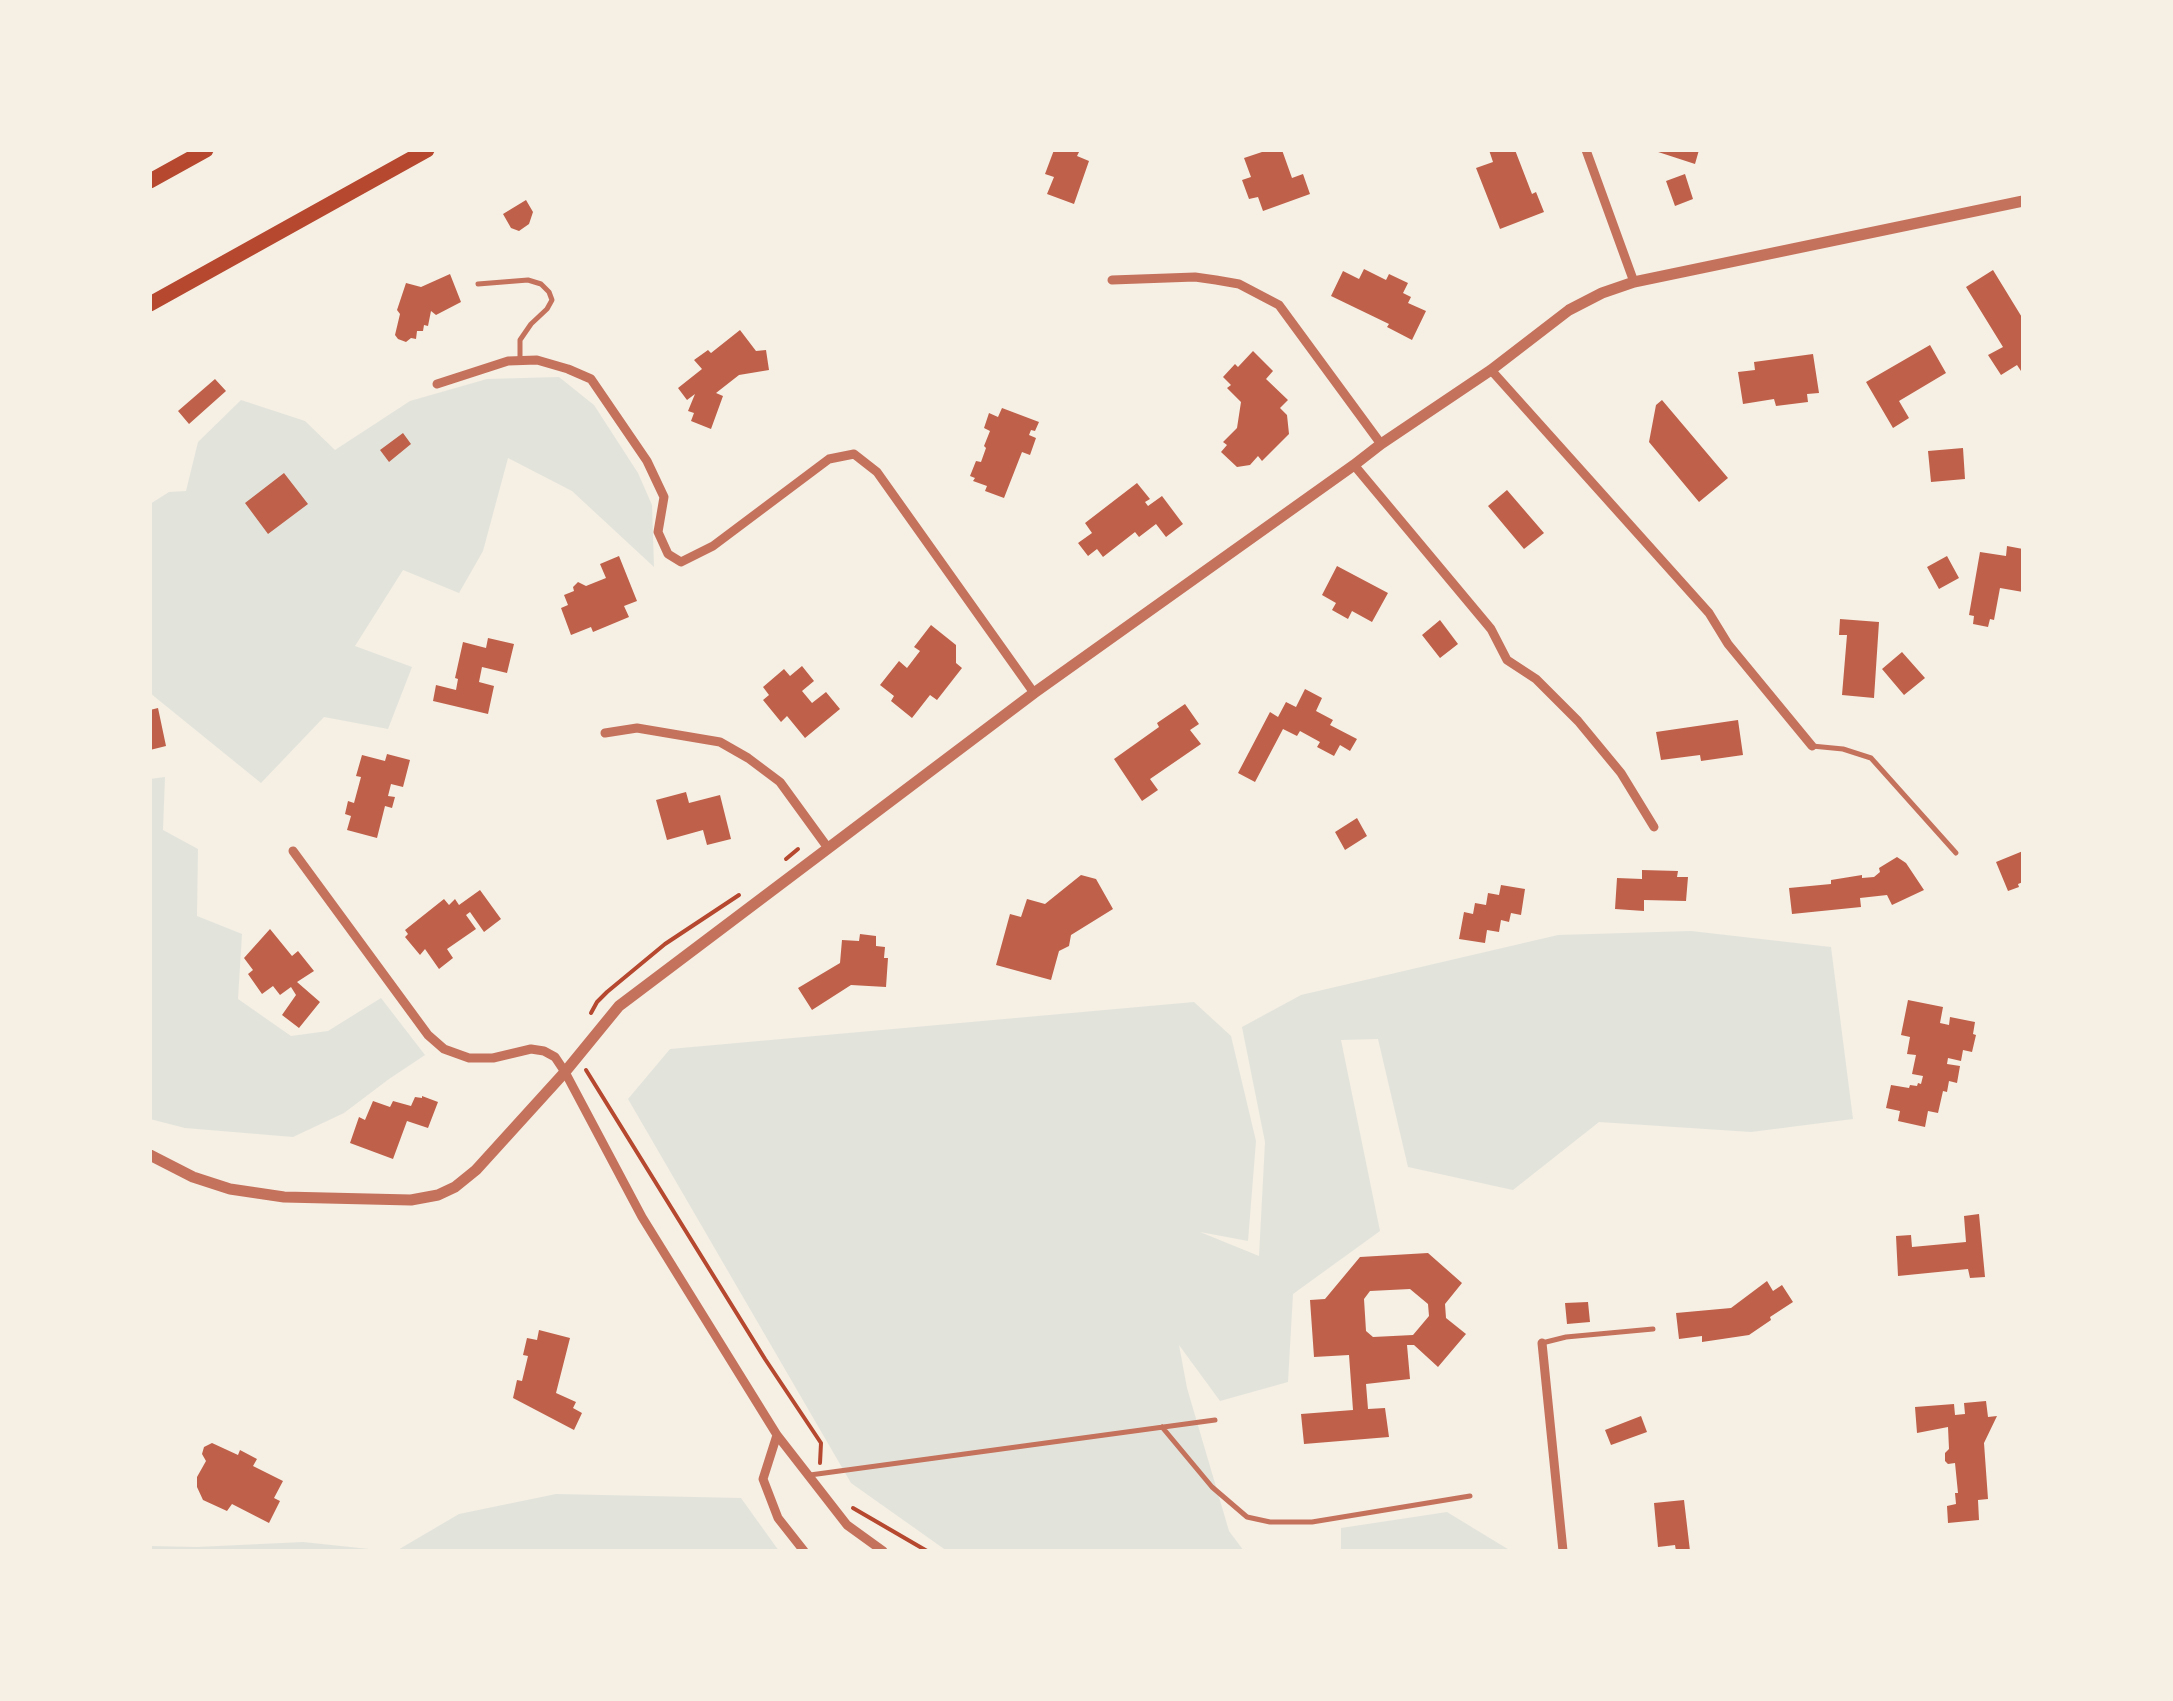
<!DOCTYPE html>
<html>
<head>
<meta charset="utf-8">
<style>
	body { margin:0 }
	#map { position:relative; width:2173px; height:1701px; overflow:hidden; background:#f6efe4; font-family:"Archivo Narrow",sans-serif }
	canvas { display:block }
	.frame { position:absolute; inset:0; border:152px solid #f6efe4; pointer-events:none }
</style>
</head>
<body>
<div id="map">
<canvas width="2173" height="1701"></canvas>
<div class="frame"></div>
</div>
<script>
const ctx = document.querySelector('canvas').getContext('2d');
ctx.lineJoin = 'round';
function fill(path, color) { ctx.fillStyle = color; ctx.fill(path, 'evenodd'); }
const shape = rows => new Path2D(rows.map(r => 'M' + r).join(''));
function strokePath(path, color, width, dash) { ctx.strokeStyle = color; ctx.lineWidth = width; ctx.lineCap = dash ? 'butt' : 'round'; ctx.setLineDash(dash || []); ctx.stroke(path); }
fill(shape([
	[559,377,594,405,638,473,652,505,654,567,572,491,508,458,483,551,459,593,403,570,355,646,412,667,388,729,324,717,261,783,150,693,150,504,169,492,186,491,198,442,241,400,305,421,335,450,410,401,487,379],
	[165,777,163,830,198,849,197,916,242,934,238,999,291,1036,328,1031,381,998,425,1055,389,1079,344,1113,293,1137,185,1128,150,1119,150,779],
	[1691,931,1831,947,1853,1119,1751,1132,1599,1122,1513,1190,1408,1167,1378,1039,1341,1040,1380,1231,1293,1294,1288,1382,1220,1401,1179,1345,1187,1388,1229,1531,1244,1551,947,1551,851,1483,628,1099,670,1049,1194,1002,1231,1036,1256,1141,1248,1241,1200,1232,1259,1256,1265,1142,1242,1027,1301,995,1558,935],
	[556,1494,741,1498,779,1551,396,1551,459,1514],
	[1447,1512,1511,1551,1341,1551,1341,1528],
	[303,1542,388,1551,150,1551,150,1546,197,1547]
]), '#e2e4dc');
fill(shape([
	[1054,150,1080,150,1077,156,1089,161,1074,204,1047,194,1054,177,1045,174],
	[1268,150,1282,150,1292,178,1303,174,1310,194,1263,211,1258,197,1249,199,1242,180,1251,177,1244,158],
	[1489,150,1515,150,1532,194,1536,192,1544,212,1500,229,1476,168,1493,162],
	[1652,150,1699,150,1695,164],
	[1685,174,1693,199,1675,206,1666,181],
	[526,200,533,212,529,224,519,231,511,228,503,214],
	[1364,269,1386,280,1389,274,1408,283,1403,293,1411,297,1408,303,1426,311,1412,340,1387,327,1389,324,1331,296,1343,271,1359,279],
	[1993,270,2023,319,2023,370,2021,371,2017,365,2001,375,1988,355,2003,347,1966,287],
	[450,274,461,302,436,315,431,311,428,326,424,325,423,331,417,331,416,339,411,338,406,342,398,339,395,335,400,314,397,310,406,283,421,287],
	[740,330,756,351,766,350,769,370,739,375,716,393,723,396,711,429,691,421,694,413,688,411,695,394,687,400,678,388,702,369,694,360,708,350,711,353],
	[1930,345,1946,373,1899,401,1909,418,1893,428,1866,382],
	[1253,351,1273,371,1266,379,1288,400,1280,408,1287,415,1289,434,1262,461,1258,456,1250,465,1237,467,1221,452,1227,445,1223,442,1237,428,1241,402,1227,388,1231,385,1223,377,1235,364,1238,367],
	[1813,354,1819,393,1807,394,1808,402,1776,406,1774,399,1743,404,1738,372,1755,370,1754,362],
	[215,379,226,391,189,424,178,411],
	[1662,400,1728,478,1699,502,1649,442,1656,405],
	[1002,408,1039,422,1035,431,1031,430,1029,435,1036,438,1030,455,1022,452,1004,498,985,491,987,486,973,481,975,478,970,476,976,461,981,462,986,448,984,446,990,431,984,428,989,413,998,417],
	[403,433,411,444,389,462,380,450],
	[1963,448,1965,479,1931,482,1928,451],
	[284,473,308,504,268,534,245,503],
	[1137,483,1150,499,1145,502,1148,506,1162,496,1183,524,1166,537,1156,524,1139,537,1135,532,1103,557,1097,549,1088,556,1078,543,1092,533,1085,523],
	[1507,490,1544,533,1524,549,1488,506],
	[2007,546,2023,549,2023,592,2000,588,1994,620,1990,619,1988,627,1973,624,1974,616,1969,615,1980,552,2006,556],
	[619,556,637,601,624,606,629,617,593,632,591,627,571,635,561,608,568,605,564,595,574,591,573,587,578,582,586,586,606,578,600,564],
	[1947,556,1959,578,1939,589,1927,567],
	[1337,566,1388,593,1372,622,1352,611,1348,619,1332,610,1336,603,1322,595],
	[1840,619,1879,622,1874,698,1842,695,1847,635,1839,635],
	[1440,620,1458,644,1440,658,1422,635],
	[931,625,956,645,956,663,962,668,937,700,930,695,912,718,891,701,894,696,880,685,899,661,907,668,920,651,914,647],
	[488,638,514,644,507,673,482,667,479,682,494,686,488,714,433,701,436,685,456,690,458,679,455,678,463,642,486,648],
	[1902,652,1925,678,1904,695,1882,669],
	[802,666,814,681,802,691,812,703,826,692,840,709,805,738,787,716,781,722,763,700,769,695,763,687,784,669,790,676],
	[1305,689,1322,698,1316,711,1333,720,1330,725,1357,739,1350,751,1340,745,1334,756,1317,747,1320,742,1300,731,1297,736,1283,729,1255,782,1238,773,1270,712,1278,717,1286,702,1296,707],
	[1185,704,1199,724,1190,730,1201,744,1150,779,1158,790,1142,801,1114,759,1159,727,1157,723],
	[158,708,166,746,150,750,150,710],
	[1738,720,1743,755,1701,761,1700,755,1661,760,1656,732],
	[387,754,410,760,403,787,391,784,388,796,395,797,392,808,385,806,377,838,347,830,351,816,345,814,348,801,354,803,361,777,356,776,362,755,385,761],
	[686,792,689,803,720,795,731,839,707,845,703,830,667,840,656,800],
	[1357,818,1367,836,1345,850,1335,832],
	[2023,851,2023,882,2018,884,2019,887,2008,891,1996,862],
	[1897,857,1906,863,1924,890,1892,905,1887,895,1860,898,1861,907,1792,914,1789,888,1831,884,1831,880,1862,875,1862,878,1874,877,1880,872,1879,868],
	[1642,870,1678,871,1677,877,1688,877,1686,901,1644,900,1644,911,1615,909,1617,878,1642,879],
	[1081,875,1096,879,1113,909,1071,935,1069,946,1059,951,1051,980,996,965,1010,914,1021,917,1027,899,1045,904],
	[1501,885,1525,889,1521,915,1511,913,1509,922,1501,920,1499,932,1487,930,1485,943,1459,939,1464,912,1473,914,1475,903,1486,905,1488,893,1499,895],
	[480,890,501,919,484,932,470,912,466,915,476,929,447,949,453,958,439,969,425,949,420,955,405,937,408,934,405,930,444,899,449,905,455,899,459,905],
	[270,929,292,956,298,951,314,971,297,982,320,1002,299,1028,282,1015,296,995,291,987,280,995,273,986,262,994,248,974,253,970,244,958],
	[860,934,876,936,876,946,885,947,884,958,888,958,886,987,851,985,812,1010,798,988,840,963,842,940,859,941],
	[1908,1000,1943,1007,1940,1023,1949,1025,1950,1017,1975,1022,1973,1034,1976,1035,1972,1052,1963,1050,1961,1061,1948,1058,1947,1064,1960,1066,1957,1083,1949,1081,1947,1092,1943,1091,1938,1113,1928,1111,1925,1127,1898,1121,1900,1111,1886,1108,1891,1085,1909,1088,1910,1085,1917,1086,1918,1083,1921,1084,1923,1076,1912,1074,1916,1055,1907,1054,1910,1037,1901,1035],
	[422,1096,438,1102,428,1128,407,1121,393,1159,350,1143,359,1117,365,1120,373,1101,390,1107,393,1101,411,1106,415,1097,422,1098],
	[1979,1214,1985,1277,1970,1278,1968,1269,1898,1276,1896,1236,1911,1235,1912,1247,1966,1242,1964,1216],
	[1428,1253,1462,1283,1445,1304,1446,1318,1466,1334,1438,1367,1414,1345,1407,1345,1410,1379,1366,1384,1368,1409,1385,1408,1389,1437,1304,1444,1301,1414,1353,1410,1349,1355,1314,1357,1310,1300,1325,1299,1360,1257],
	[1410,1289,1428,1304,1429,1316,1413,1335,1373,1337,1366,1331,1364,1299,1370,1291],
	[1767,1281,1773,1291,1782,1285,1793,1302,1770,1317,1771,1320,1749,1335,1702,1342,1702,1336,1679,1339,1676,1313,1731,1308],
	[1588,1302,1590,1322,1567,1324,1565,1303],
	[539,1330,570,1338,556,1393,576,1402,573,1408,582,1413,574,1430,513,1398,517,1380,522,1381,528,1356,523,1355,527,1338,537,1340],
	[1986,1401,1988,1417,1997,1416,1984,1443,1988,1499,1978,1500,1979,1520,1948,1523,1947,1506,1956,1504,1955,1493,1958,1493,1955,1463,1948,1464,1945,1461,1945,1453,1949,1449,1948,1427,1917,1433,1915,1407,1954,1404,1955,1415,1965,1414,1964,1403],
	[1641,1416,1647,1432,1611,1445,1605,1430],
	[212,1443,238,1455,240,1450,257,1459,253,1466,283,1481,274,1498,280,1501,269,1523,232,1504,227,1511,203,1500,197,1487,197,1477,206,1461,202,1454,204,1447],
	[1684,1500,1690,1551,1676,1551,1675,1545,1658,1547,1654,1503]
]), '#bf614a');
strokePath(shape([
	[786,859,798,849],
	[591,1013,597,1002,607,992,665,944,739,895],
	[586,1070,765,1359,821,1443,820,1463],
	[853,1508,927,1551]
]), '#b5482f', 4);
strokePath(shape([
	[478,284,528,280,541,284,549,292,552,300,547,309,531,324,520,340,520,361],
	[1812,746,1843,749,1871,758,1956,853],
	[1542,1343,1566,1337,1653,1329],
	[1162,1427,1212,1487,1247,1517,1270,1522,1312,1522,1470,1496],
	[810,1475,1215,1420]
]), '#c5725c', 5);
strokePath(shape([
	[1586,150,1634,282],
	[1112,280,1195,277,1216,280,1239,284,1279,305,1381,444],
	[1491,370,1709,613,1728,644,1812,746],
	[437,384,508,361,537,360,568,369,591,379,647,461,664,497,658,532,668,554,681,562,713,546,829,459,854,454,877,472,1034,693],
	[1354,465,1491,629,1507,660,1536,679,1578,721,1621,773,1654,827],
	[605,733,637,728,720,742,748,758,780,782,828,848],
	[293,851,428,1035,444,1049,469,1058,493,1058,531,1049,544,1051,555,1057,565,1072,642,1217,777,1435,847,1525,883,1551],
	[1542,1343,1563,1551],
	[777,1435,763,1479,778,1518,804,1551]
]), '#c5725c', 9);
strokePath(shape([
	[150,1155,193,1177,230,1189,284,1197,411,1200,438,1195,455,1187,476,1170,565,1072,619,1006,1034,693,1354,465,1381,444,1491,370,1569,310,1602,293,1634,282,2023,201]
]), '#c5725c', 11);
strokePath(shape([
	[150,181,206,150],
	[150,304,427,150]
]), '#b5482f', 15);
</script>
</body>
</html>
